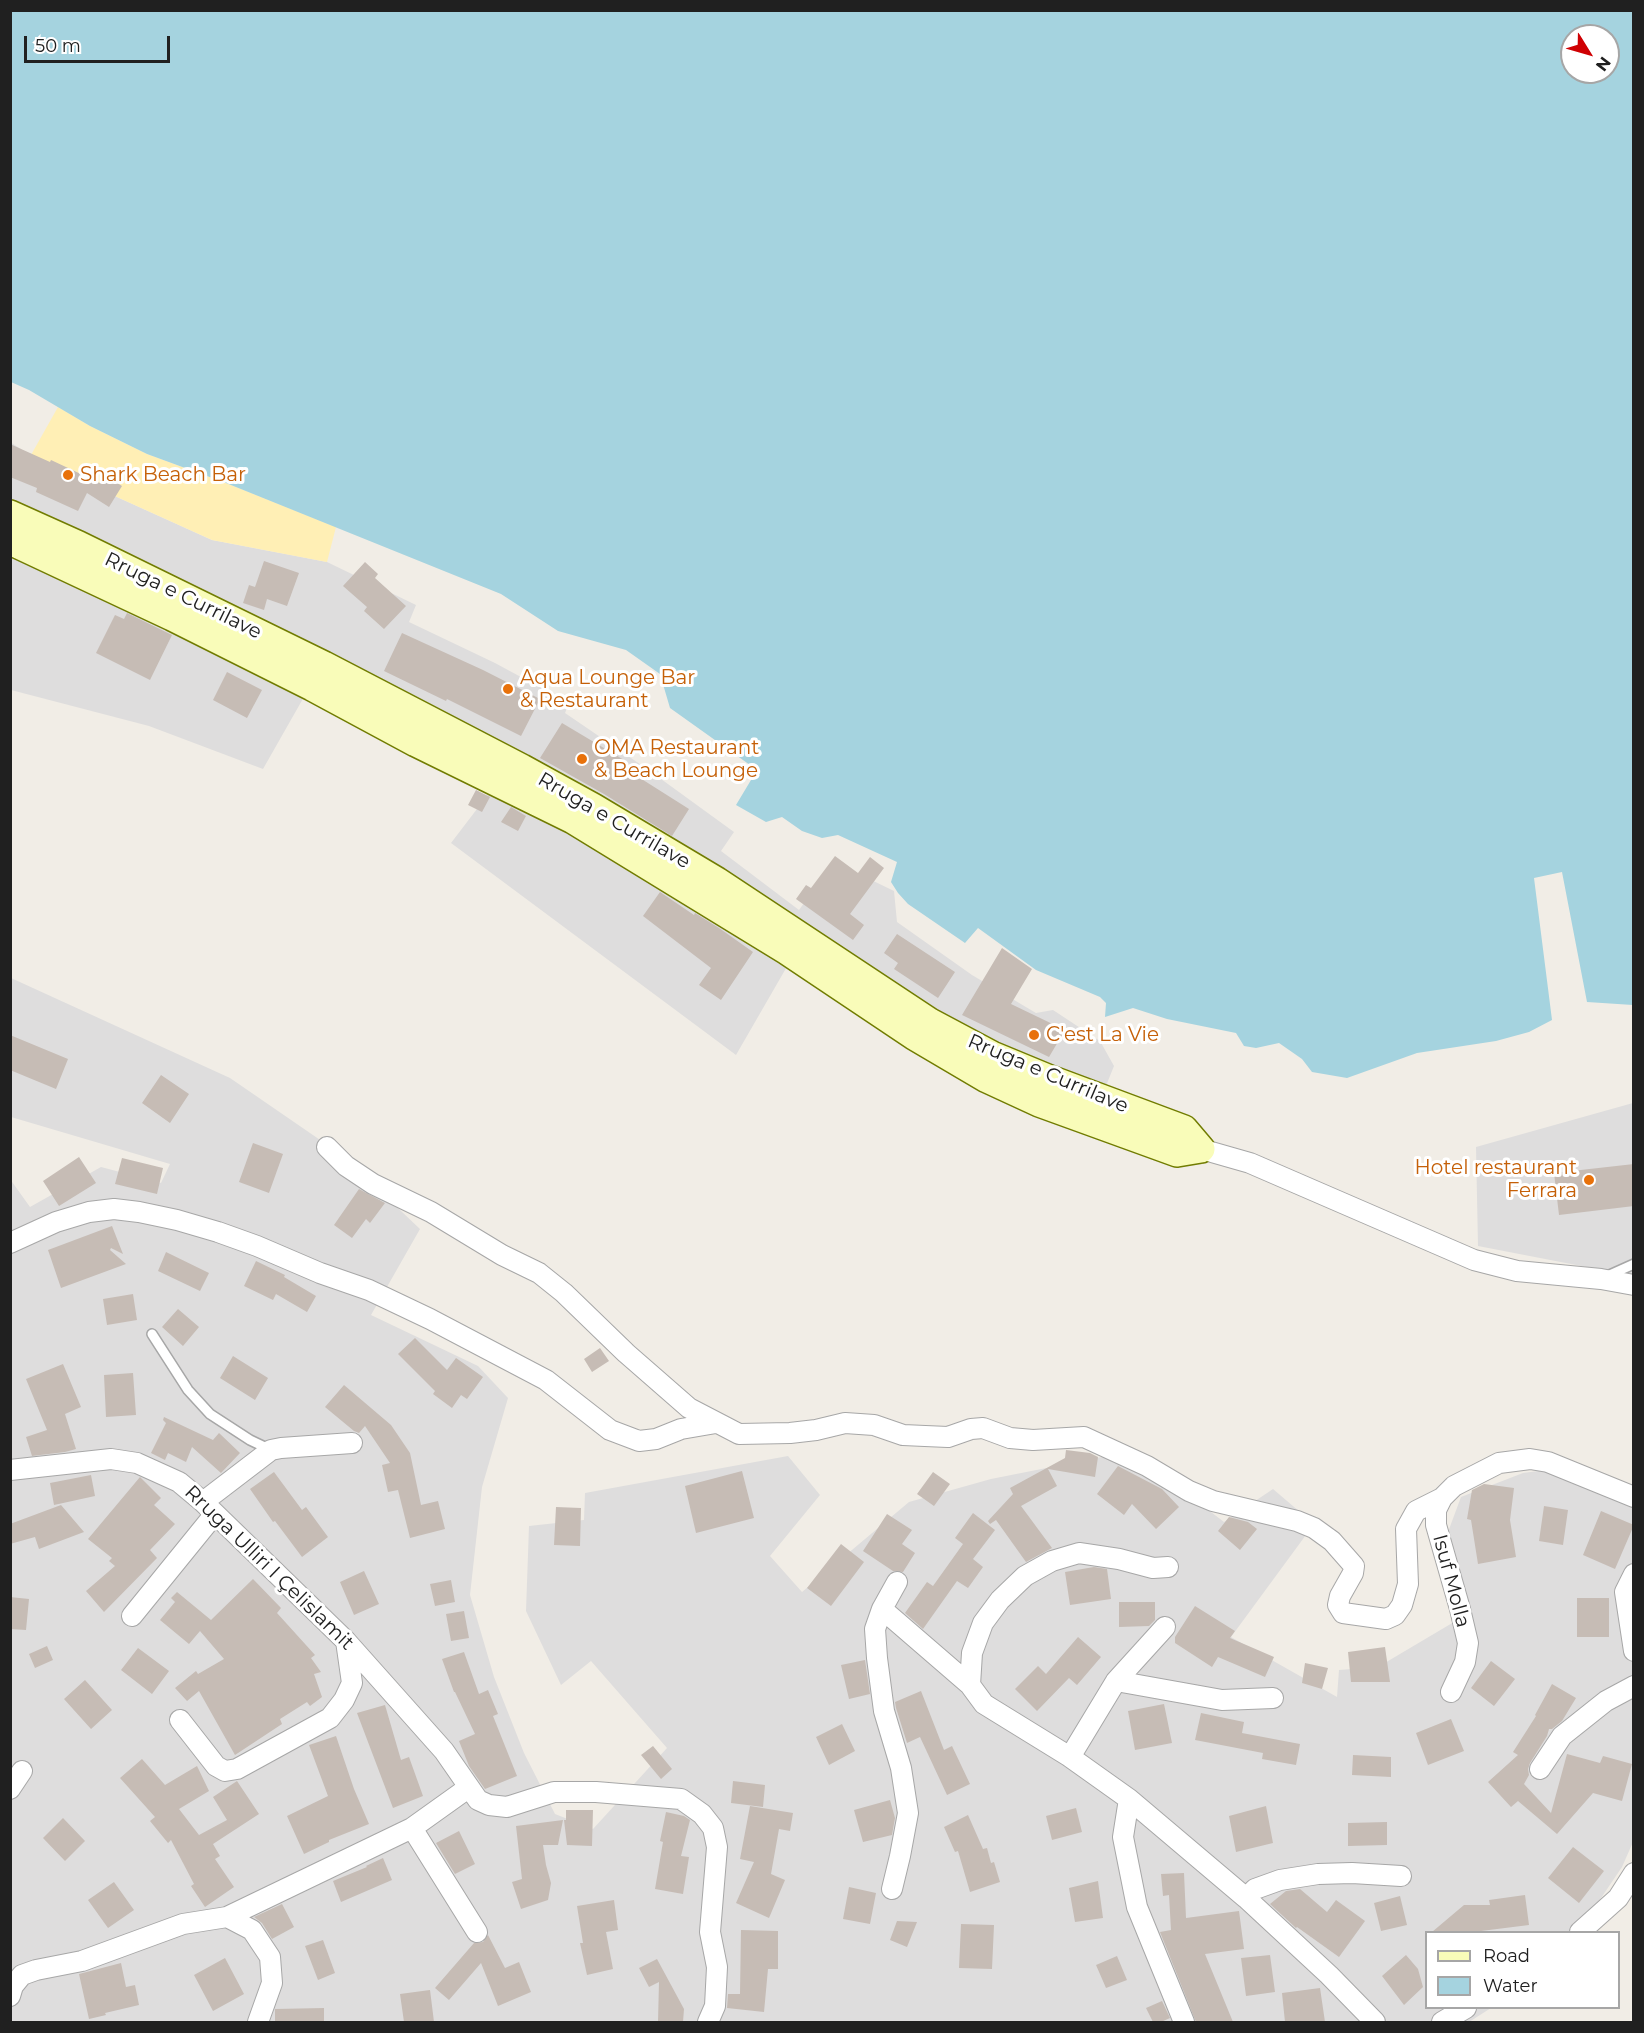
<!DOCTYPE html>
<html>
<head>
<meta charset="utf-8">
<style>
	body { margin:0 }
	#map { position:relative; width:1644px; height:2033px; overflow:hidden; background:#f1ede6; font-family:Montserrat,sans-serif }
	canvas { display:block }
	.frame { position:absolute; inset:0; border:12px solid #202020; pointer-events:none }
	.legend { position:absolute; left:1425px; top:1931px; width:195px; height:78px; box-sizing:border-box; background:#fff; border:2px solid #a6a6a6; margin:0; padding:8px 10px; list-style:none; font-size:18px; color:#202020 }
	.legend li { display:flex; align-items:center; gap:12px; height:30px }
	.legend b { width:30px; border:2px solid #a6a6a6 }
	.north { position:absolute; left:1560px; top:24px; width:60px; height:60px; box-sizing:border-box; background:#fff; border:2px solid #a6a6a6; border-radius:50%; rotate:127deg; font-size:16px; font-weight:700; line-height:24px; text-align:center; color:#202020 }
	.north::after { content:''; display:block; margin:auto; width:21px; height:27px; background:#cf0003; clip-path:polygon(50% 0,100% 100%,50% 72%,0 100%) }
	.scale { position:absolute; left:24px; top:36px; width:146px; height:27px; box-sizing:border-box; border:3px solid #202020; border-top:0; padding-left:8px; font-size:18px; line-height:21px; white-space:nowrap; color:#202020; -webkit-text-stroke:4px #fff; paint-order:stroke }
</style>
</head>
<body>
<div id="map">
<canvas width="1644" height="2033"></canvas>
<div class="frame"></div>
<ul class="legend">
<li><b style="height:8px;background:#f9fcb9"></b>Road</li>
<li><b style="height:16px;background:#a5d3df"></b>Water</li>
</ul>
<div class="north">N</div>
<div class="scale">50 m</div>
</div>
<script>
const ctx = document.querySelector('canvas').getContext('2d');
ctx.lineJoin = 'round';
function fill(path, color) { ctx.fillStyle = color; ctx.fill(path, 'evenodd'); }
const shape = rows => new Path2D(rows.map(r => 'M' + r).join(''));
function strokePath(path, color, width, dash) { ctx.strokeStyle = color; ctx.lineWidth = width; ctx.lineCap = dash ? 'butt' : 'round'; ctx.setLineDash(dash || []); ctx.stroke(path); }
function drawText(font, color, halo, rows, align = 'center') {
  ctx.font = font + ' Montserrat,sans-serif'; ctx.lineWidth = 6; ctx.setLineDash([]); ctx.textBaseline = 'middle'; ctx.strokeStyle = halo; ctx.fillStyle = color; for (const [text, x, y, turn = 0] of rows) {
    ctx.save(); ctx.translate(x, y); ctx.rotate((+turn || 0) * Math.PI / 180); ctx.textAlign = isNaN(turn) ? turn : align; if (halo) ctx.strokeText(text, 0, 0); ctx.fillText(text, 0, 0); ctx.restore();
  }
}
fill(shape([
	[10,442,44,464,212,540,327,562,416,605,409,622,495,663,569,703,565,713,650,771,734,832,721,851,799,910,825,874,861,875,894,891,897,922,972,975,1036,1013,1053,1010,1100,1041,1114,1066,1097,1108,800,944,736,1055,451,843,506,771,317,674,263,769,149,726,11,690],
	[11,978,230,1078,342,1155,420,1229,371,1315,478,1366,508,1398,482,1487,470,1595,494,1677,524,1753,555,1814,593,1829,667,1748,591,1661,561,1685,526,1611,529,1526,584,1520,585,1493,788,1456,820,1495,770,1556,802,1592,909,1502,991,1479,1117,1454,1159,1472,1224,1522,1273,1489,1314,1524,1231,1637,1337,1697,1339,1670,1378,1667,1459,1619,1448,1532,1461,1497,1523,1473,1577,1466,1633,1492,1633,1842,1622,1867,1578,1932,1426,1932,1426,2008,1491,2008,1469,2022,11,2022,10,1179,30,1207,101,1167,161,1183,170,1164,11,1117],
	[1633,1103,1633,1276,1478,1246,1476,1147]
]), '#dedddd');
fill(shape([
	[58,407,90,426,147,454,226,483,336,527,327,562,212,540,44,464,31,455]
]), '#ffefb5');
fill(shape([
	[10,11,1633,11,1633,1005,1587,1002,1562,872,1534,878,1552,1020,1529,1032,1496,1041,1417,1053,1347,1078,1312,1072,1302,1059,1279,1043,1256,1048,1244,1046,1236,1033,1167,1019,1133,1008,1105,1017,1106,1003,1100,997,1036,970,978,928,965,943,908,904,898,893,891,882,897,862,838,835,822,838,802,831,782,817,766,822,736,805,757,770,670,708,660,674,626,650,558,631,501,594,226,483,147,454,90,426,29,390,11,382],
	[1572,36,1608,36,1608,72,1572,72]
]), '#a5d3df');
fill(shape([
	[10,444,50,462,51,460,100,483,105,475,122,486,109,507,87,493,78,511,36,492,37,488,10,477],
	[264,561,299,573,287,606,267,599,264,610,243,603,249,585,255,587],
	[365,562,378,574,375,578,406,606,384,629,364,611,367,607,343,586],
	[127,613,172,635,150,680,96,653,115,615,124,619],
	[402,633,483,670,540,699,521,736,447,699,446,701,384,671],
	[227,672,262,690,247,718,213,700],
	[562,723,624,760,621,766,689,809,672,836,604,794,540,758],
	[476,790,490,797,482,812,468,805],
	[511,807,526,816,518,831,501,822],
	[835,856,858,873,870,857,884,868,850,914,864,925,853,940,796,899,806,885,811,888],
	[660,892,694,915,695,913,719,928,753,952,721,1000,699,985,711,968,643,916],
	[897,934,955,972,938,998,894,969,898,963,884,953],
	[1002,948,1032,969,1011,1004,1065,1030,1049,1057,962,1015],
	[10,1035,68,1059,56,1089,10,1070],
	[161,1075,189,1094,170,1123,142,1103],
	[253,1143,283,1154,269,1193,239,1182],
	[79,1157,96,1183,59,1206,43,1181],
	[122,1158,163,1168,157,1194,115,1184],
	[1634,1164,1634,1206,1559,1215,1554,1173],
	[359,1189,385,1203,370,1223,366,1219,352,1238,334,1225],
	[112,1226,123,1254,111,1248,110,1250,126,1264,61,1288,48,1250],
	[166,1252,209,1273,200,1291,158,1271],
	[256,1261,285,1275,284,1277,316,1296,307,1312,276,1294,273,1300,244,1286],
	[133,1294,137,1320,107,1325,103,1299],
	[178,1309,199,1327,183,1346,162,1327],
	[415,1338,447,1370,456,1358,483,1377,467,1399,461,1395,452,1408,433,1394,435,1391,398,1354],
	[600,1348,609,1361,592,1372,584,1359],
	[233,1356,268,1378,255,1400,220,1378],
	[63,1364,81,1407,65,1414,76,1449,65,1452,32,1456,26,1437,47,1430,26,1379],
	[133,1373,136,1415,106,1417,104,1375],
	[344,1385,391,1425,410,1453,421,1505,438,1501,445,1529,410,1538,398,1490,388,1492,382,1465,390,1463,365,1426,359,1433,354,1431,325,1407],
	[164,1417,213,1440,219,1433,240,1453,221,1473,192,1447,186,1462,168,1453,165,1460,151,1453,166,1423,163,1420],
	[1066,1450,1090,1453,1098,1457,1095,1477,1048,1469,1057,1486,1021,1506,1052,1548,1026,1562,996,1520,990,1524,988,1521,1013,1494,1010,1488,1065,1458],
	[1118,1466,1162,1489,1179,1507,1156,1529,1132,1504,1124,1515,1097,1494],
	[742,1471,754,1518,696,1533,685,1486],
	[274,1472,302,1510,306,1507,328,1537,302,1557,275,1521,273,1522,250,1489],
	[933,1472,950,1484,934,1506,917,1494],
	[91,1475,95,1496,54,1505,50,1483],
	[140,1477,161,1498,154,1505,175,1524,150,1550,157,1558,104,1612,86,1591,115,1566,109,1561,112,1558,88,1539],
	[1484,1484,1514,1488,1510,1520,1516,1557,1478,1564,1471,1520,1467,1519,1472,1490],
	[61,1505,84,1532,39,1549,35,1537,10,1544,10,1524],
	[1544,1506,1568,1510,1563,1545,1539,1541],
	[556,1507,581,1508,580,1546,554,1545],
	[1601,1511,1634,1525,1615,1569,1583,1555],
	[973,1513,995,1530,973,1559,983,1567,968,1588,957,1581,923,1629,905,1613,927,1582,933,1586,963,1544,955,1538],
	[887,1514,912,1530,902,1544,915,1553,903,1572,893,1571,863,1551],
	[1229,1517,1248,1522,1257,1529,1240,1550,1218,1531],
	[841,1544,864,1562,831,1606,807,1588],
	[1094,1567,1107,1569,1111,1599,1070,1605,1065,1572],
	[364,1571,379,1604,354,1615,340,1582],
	[253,1579,281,1608,277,1613,315,1655,311,1658,321,1672,314,1674,322,1697,310,1706,307,1702,280,1719,282,1724,235,1755,199,1691,187,1701,175,1688,196,1671,198,1674,224,1659,200,1631,189,1644,160,1620,175,1602,171,1598,177,1592,211,1620],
	[451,1580,455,1602,435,1606,430,1584],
	[10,1597,29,1599,26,1630,10,1629],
	[1577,1598,1609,1598,1609,1637,1577,1637],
	[1119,1602,1155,1602,1155,1620,1149,1626,1119,1627],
	[1195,1606,1235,1631,1230,1638,1274,1657,1265,1677,1218,1657,1212,1667,1175,1643,1175,1637],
	[464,1611,469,1638,451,1641,446,1614],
	[1078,1637,1101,1657,1077,1685,1069,1678,1037,1711,1015,1689,1038,1666,1046,1674],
	[47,1646,53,1660,35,1668,29,1654],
	[1385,1647,1390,1682,1351,1682,1348,1652],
	[138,1648,169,1671,152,1694,121,1670],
	[464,1652,479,1694,488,1690,498,1714,493,1716,517,1776,485,1789,469,1766,459,1741,475,1734,455,1692,454,1692,442,1659],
	[865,1660,870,1694,849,1699,841,1665],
	[1491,1661,1515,1679,1494,1706,1471,1688],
	[1305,1663,1328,1668,1322,1689,1302,1683],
	[85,1680,112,1710,91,1729,64,1699],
	[1552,1684,1576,1698,1562,1721,1552,1729,1549,1729,1547,1736,1530,1763,1528,1769,1529,1775,1524,1784,1551,1813,1567,1754,1600,1763,1603,1756,1632,1764,1622,1801,1593,1793,1557,1834,1518,1801,1511,1807,1488,1782,1518,1755,1513,1752,1536,1716,1535,1715],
	[921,1691,944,1750,952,1746,970,1784,947,1795,920,1737,907,1743,896,1708,895,1702],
	[1164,1704,1172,1743,1135,1750,1128,1711],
	[385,1705,401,1760,409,1757,423,1796,393,1808,357,1713],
	[1201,1713,1244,1722,1242,1733,1300,1744,1296,1765,1262,1759,1263,1753,1195,1740],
	[1451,1719,1464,1751,1428,1765,1416,1733],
	[842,1724,855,1751,829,1765,816,1737],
	[336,1736,354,1789,369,1824,329,1840,329,1842,304,1854,287,1816,328,1796,309,1745],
	[653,1746,672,1769,661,1779,641,1755],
	[1353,1755,1391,1757,1391,1777,1352,1775],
	[142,1759,165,1785,197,1766,209,1791,179,1809,199,1835,227,1820,213,1797,237,1781,259,1814,213,1844,220,1856,215,1859,234,1887,205,1907,191,1886,194,1884,171,1840,168,1843,150,1821,155,1817,120,1778],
	[733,1781,765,1785,763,1807,731,1803],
	[890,1800,895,1818,892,1835,863,1842,854,1810],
	[750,1806,793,1813,790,1831,779,1829,771,1874,785,1880,769,1918,736,1903,754,1862,740,1859],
	[1266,1806,1273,1843,1236,1852,1229,1816],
	[1076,1808,1082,1832,1052,1840,1046,1816],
	[566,1810,593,1810,592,1846,567,1845,564,1820,566,1820],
	[666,1812,684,1816,690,1820,681,1856,689,1857,683,1894,655,1889,663,1842,660,1841],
	[968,1815,983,1849,987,1848,991,1863,994,1862,1000,1882,970,1892,958,1851,955,1852,944,1827],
	[63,1818,85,1841,65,1861,43,1838],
	[563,1820,558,1845,543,1845,546,1865,551,1883,548,1900,521,1909,512,1882,522,1879,516,1826],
	[1387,1822,1387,1845,1348,1846,1348,1823],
	[459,1831,475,1864,455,1874,436,1843],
	[1573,1847,1604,1871,1579,1903,1548,1878],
	[383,1858,392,1880,341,1902,333,1881,367,1867,366,1866],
	[1184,1873,1186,1918,1239,1911,1244,1949,1205,1954,1233,2022,1196,2022,1160,1932,1171,1930,1169,1895,1163,1896,1161,1874],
	[1098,1881,1103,1918,1075,1922,1069,1888],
	[114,1882,134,1910,108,1928,88,1900],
	[849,1887,876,1893,870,1924,843,1919],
	[1300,1889,1327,1912,1336,1900,1365,1921,1339,1957,1297,1927,1296,1928,1270,1904,1286,1891],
	[1525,1895,1529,1925,1473,1932,1432,1932,1464,1905,1490,1905,1489,1900],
	[1400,1896,1407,1925,1381,1931,1374,1903],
	[614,1900,618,1930,606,1932,613,1969,587,1975,580,1943,583,1943,577,1906],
	[282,1904,294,1927,272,1939,262,1923,254,1917],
	[897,1921,917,1922,907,1947,890,1940],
	[961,1924,994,1925,992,1969,959,1968],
	[741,1930,778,1931,778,1969,768,1969,764,2012,727,2008,728,1994,740,1994],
	[488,1935,505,1968,519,1962,531,1992,498,2006,481,1963,449,2000,435,1988,474,1943,483,1942],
	[323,1940,335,1973,318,1980,305,1946],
	[1270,1955,1275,1992,1246,1996,1241,1958],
	[1406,1955,1418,1969,1423,1987,1404,2005,1382,1976],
	[1117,1956,1127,1980,1106,1988,1096,1965],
	[225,1958,244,1994,213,2011,194,1975],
	[657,1959,684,2009,683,2022,658,2022,659,1982,649,1987,639,1968],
	[121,1963,126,1987,135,1985,139,2005,105,2013,106,2015,89,2019,79,1974],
	[1320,1988,1325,2022,1285,2022,1282,1993],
	[430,1990,434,2022,404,2022,400,1994],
	[1162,2001,1170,2018,1161,2022,1153,2022,1146,2008],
	[324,2008,324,2022,275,2022,275,2009]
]), '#c6bcb5');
const lane = shape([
	[1605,1277,1634,1264],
	[152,1334,188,1390,210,1414,250,1440,271,1450]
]);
const street = shape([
	[327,1147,346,1166,373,1184,431,1212,502,1255,539,1273,564,1293,626,1353,689,1408,739,1434,790,1433,816,1430,845,1423,874,1425,903,1435,925,1436,948,1437,971,1429,983,1428,1010,1438,1033,1440,1084,1437,1147,1466,1189,1491,1213,1501,1297,1521,1314,1528,1332,1541,1354,1566,1353,1573,1340,1596,1338,1605,1343,1613,1386,1619,1395,1615,1402,1605,1408,1584,1406,1529,1416,1511,1442,1498],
	[1201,1149,1250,1163,1474,1260,1517,1271,1601,1279,1634,1285],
	[10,1243,56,1222,89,1212,114,1209,139,1212,177,1220,218,1232,257,1246,320,1273,369,1290,430,1319,546,1380,610,1430,639,1441,656,1439,681,1429,716,1423],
	[10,1470,111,1459,137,1463,179,1482,203,1502,346,1641,444,1751,478,1800,489,1805,507,1807,554,1792,596,1792,681,1799,702,1814,713,1828,717,1847,710,1932,717,1967,715,2006,708,2022],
	[203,1502,271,1450,281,1448,352,1443],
	[1168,1567,1153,1568,1119,1559,1079,1553,1052,1561,1025,1576,1000,1600,983,1623,972,1653,970,1685,984,1704,1070,1757,1129,1799,1246,1898,1329,1975,1375,2022],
	[1634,1574,1625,1592,1634,1651],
	[882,1609,897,1582],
	[132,1616,214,1515],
	[1116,1681,1222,1700,1273,1698],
	[1451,1692,1465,1662,1468,1643,1460,1609,1436,1525,1436,1510,1442,1498,1454,1486,1499,1463,1530,1459,1548,1462,1634,1497],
	[180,1720,216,1766,225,1771,237,1769,330,1718,344,1700,352,1683,346,1641],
	[1070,1757,1116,1681,1165,1627],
	[1540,1769,1562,1736,1606,1701,1634,1686],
	[10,1789,22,1771],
	[1129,1799,1123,1837,1137,1907,1184,2022],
	[412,1828,477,1932],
	[892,1889,900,1856,908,1813,901,1768,884,1711,877,1658,875,1629,882,1609,970,1685],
	[1246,1898,1255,1889,1280,1880,1318,1874,1352,1873,1401,1876],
	[227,1917,252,1930,270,1957,272,1983,258,2022],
	[1580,1932,1618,1898,1634,1873],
	[10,1996,13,1986,22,1975,36,1970,82,1961,183,1924,227,1917,412,1828,468,1788],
	[1442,2022,1466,2008]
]);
const secondary = shape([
	[10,514,79,545,324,665,522,768,593,807,717,881,930,1022,992,1055,1050,1079,1184,1129,1201,1149],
	[10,541,172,617,312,687,416,743,573,820,787,951,914,1036,987,1079,1039,1103,1177,1153,1201,1149]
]);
strokePath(lane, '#a7a7a7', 12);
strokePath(street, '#a7a7a7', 22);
strokePath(secondary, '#717c01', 30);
strokePath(lane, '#fff', 9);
strokePath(street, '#fff', 20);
strokePath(secondary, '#f9fcb9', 27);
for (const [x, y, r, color] of [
	[68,475,6,"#e8710a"],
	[508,689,6,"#e8710a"],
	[582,759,6,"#e8710a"],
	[1034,1035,6,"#e8710a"],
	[1589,1180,6,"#e8710a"]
]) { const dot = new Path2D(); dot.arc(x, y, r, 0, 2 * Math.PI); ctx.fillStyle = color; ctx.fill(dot); strokePath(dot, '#fff', 2); }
drawText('20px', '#c56008', '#fff', [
	["Shark Beach Bar",80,475],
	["Aqua Lounge Bar",520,678],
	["& Restaurant",520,701],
	["OMA Restaurant",594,748],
	["& Beach Lounge",594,771],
	["C'est La Vie",1046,1035],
	["Hotel restaurant",1577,1168,"right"],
	["Ferrara",1577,1191,"right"]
], 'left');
drawText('20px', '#202020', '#fff', [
	["Rruga e Currilave",183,596,26],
	["Rruga e Currilave",614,821,30],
	["Rruga e Currilave",1048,1074,23],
	["Rruga Ulliri I Çelislamit",269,1568,44],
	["Isuf Molla",1451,1581,75]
]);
</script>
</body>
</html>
